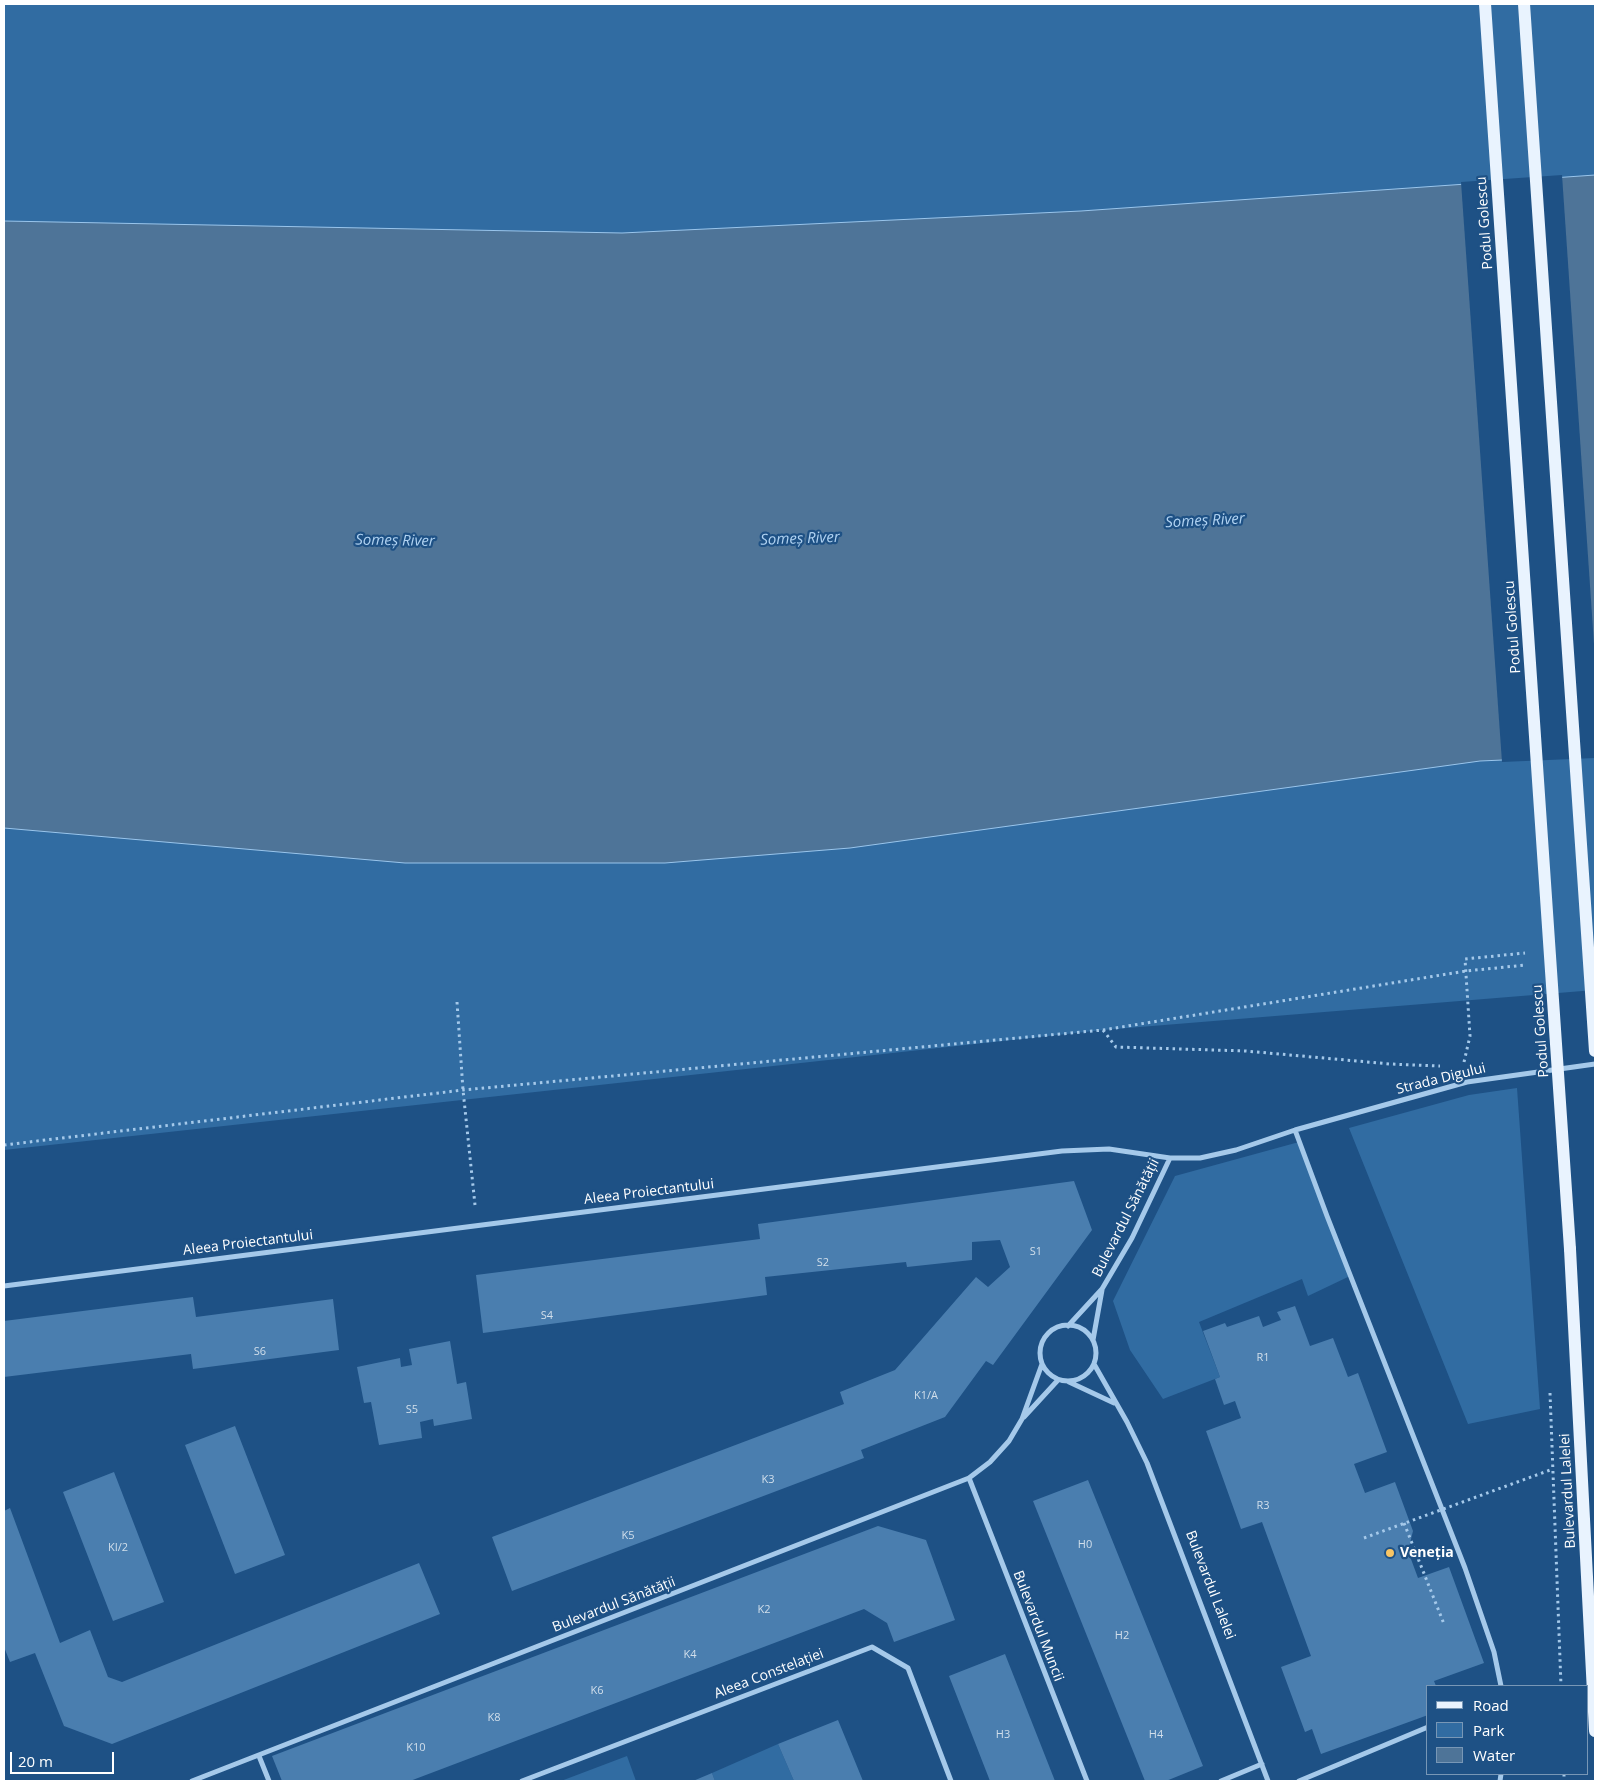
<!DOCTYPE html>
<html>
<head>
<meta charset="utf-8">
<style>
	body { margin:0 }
	#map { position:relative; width:1599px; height:1785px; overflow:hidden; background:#1e5185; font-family:"Open Sans",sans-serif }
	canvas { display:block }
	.frame { position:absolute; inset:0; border:5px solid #fff; pointer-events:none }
	.legend { position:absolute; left:1426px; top:1685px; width:162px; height:90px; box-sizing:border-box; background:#1e5185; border:1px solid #7897b6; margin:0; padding:6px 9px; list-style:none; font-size:15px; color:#fff }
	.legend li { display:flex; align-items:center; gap:10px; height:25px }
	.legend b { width:25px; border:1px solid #7897b6 }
	.scale { position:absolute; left:10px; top:1752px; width:104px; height:22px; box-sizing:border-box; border:2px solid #fff; border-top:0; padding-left:6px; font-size:15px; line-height:18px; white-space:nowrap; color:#fff; -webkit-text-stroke:4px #1e5185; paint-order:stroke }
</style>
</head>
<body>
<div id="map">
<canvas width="1599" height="1785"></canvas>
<div class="frame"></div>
<ul class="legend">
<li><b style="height:6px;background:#e9f3fe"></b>Road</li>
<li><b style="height:14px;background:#316ca2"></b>Park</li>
<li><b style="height:14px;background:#4e7498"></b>Water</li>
</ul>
<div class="scale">20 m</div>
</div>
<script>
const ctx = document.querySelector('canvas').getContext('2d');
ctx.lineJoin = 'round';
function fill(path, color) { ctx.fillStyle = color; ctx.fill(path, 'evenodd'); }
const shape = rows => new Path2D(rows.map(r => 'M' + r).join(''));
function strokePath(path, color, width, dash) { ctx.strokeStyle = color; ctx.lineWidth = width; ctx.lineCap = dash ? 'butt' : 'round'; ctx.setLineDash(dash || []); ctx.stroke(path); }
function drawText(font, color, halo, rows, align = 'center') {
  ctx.font = font + ' "Open Sans",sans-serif'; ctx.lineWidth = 4.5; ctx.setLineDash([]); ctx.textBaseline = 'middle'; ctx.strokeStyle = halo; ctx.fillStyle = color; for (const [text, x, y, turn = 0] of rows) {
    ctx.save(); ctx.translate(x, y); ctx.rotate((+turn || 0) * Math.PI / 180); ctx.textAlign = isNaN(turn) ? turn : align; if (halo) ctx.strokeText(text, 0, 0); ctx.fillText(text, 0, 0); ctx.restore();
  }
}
fill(shape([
	[4,4,1595,4,1595,990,1103,1030,4,1150],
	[1517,1088,1540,1409,1468,1424,1349,1128,1469,1095],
	[1299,1142,1350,1276,1308,1296,1302,1279,1199,1322,1220,1377,1163,1399,1130,1350,1113,1301,1175,1176],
	[778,1744,794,1781,715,1781,712,1773],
	[627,1756,636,1781,561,1781]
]), '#316ca2');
const water = shape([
	[1595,175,1595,756,1480,761,850,848,665,863,405,863,4,828,4,221,622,233,1081,211,1595,175]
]);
fill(water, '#4e7498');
strokePath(water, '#99c5ec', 1);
fill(shape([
	[1562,175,1595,659,1595,758,1502,762,1461,182]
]), '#1e5185');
fill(shape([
	[1074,1181,1092,1230,993,1365,986,1361,945,1417,861,1450,864,1458,512,1591,492,1537,844,1404,840,1392,895,1370,976,1277,988,1287,1010,1267,1000,1240,972,1242,972,1260,907,1267,906,1262,765,1277,767,1295,483,1333,476,1275,760,1239,758,1224],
	[193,1297,196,1317,333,1299,339,1350,193,1369,191,1354,4,1377,4,1321],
	[1295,1306,1310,1346,1333,1338,1348,1377,1358,1373,1387,1452,1354,1464,1365,1493,1395,1482,1413,1531,1408,1551,1418,1578,1449,1567,1484,1663,1434,1681,1436,1686,1428,1686,1428,1715,1321,1754,1312,1729,1305,1732,1281,1667,1311,1656,1262,1522,1241,1529,1206,1431,1241,1418,1235,1401,1224,1405,1215,1379,1220,1377,1203,1331,1225,1323,1227,1327,1259,1316,1263,1327,1281,1320,1277,1312],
	[450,1341,457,1384,466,1382,472,1419,434,1426,433,1419,420,1422,422,1438,379,1445,371,1402,364,1403,357,1367,400,1358,401,1367,412,1365,409,1349],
	[235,1426,285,1555,235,1574,185,1445],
	[114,1472,164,1602,113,1621,63,1492],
	[1088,1480,1203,1766,1166,1781,1145,1781,1033,1501],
	[10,1508,60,1643,90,1630,108,1677,122,1682,419,1563,440,1614,112,1744,64,1726,35,1653,10,1662,4,1647,4,1511],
	[878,1526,926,1540,955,1620,894,1642,887,1623,864,1609,410,1781,282,1781,272,1756],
	[1005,1654,1055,1781,990,1781,949,1676],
	[838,1720,863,1781,794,1781,778,1744],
	[712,1773,715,1781,693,1781]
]), '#4a7eaf');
strokePath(shape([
	[457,1002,463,1090,475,1205],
	[1103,1030,1116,1047,1246,1051,1390,1064,1440,1066],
	[1464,1062,1470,1036,1465,959,1525,953],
	[4,1145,463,1090,1103,1030,1466,971,1526,965],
	[1550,1393,1561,1686],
	[1404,1523,1444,1624],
	[1564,1774,1564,1781]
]), '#a5c9ea', 3, [2.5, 4]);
strokePath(shape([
	[1295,1130,1327,1216,1465,1568,1494,1652,1501,1686],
	[4,1286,1062,1151,1109,1149,1170,1158,1200,1158,1236,1150,1295,1130,1467,1082,1595,1064],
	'1040 1353a28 28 0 1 1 56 0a28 28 0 1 1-56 0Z',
	[1068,1326,1102,1289,1132,1238,1170,1158],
	[1093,1340,1102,1290],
	[1094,1364,1127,1422,1147,1463,1268,1781],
	[1069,1382,1114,1403],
	[1024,1417,1058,1380],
	[969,1478,1087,1781],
	[259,1756,269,1781],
	[192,1781,969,1478,990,1462,1009,1441,1022,1419,1042,1364],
	[522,1781,872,1647,908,1668,951,1781],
	[1221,1781,1262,1764],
	[1299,1781,1428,1727],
	[1500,1781,1501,1774]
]), '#a5c9ea', 5);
strokePath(shape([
	[1570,1249,1595,1731]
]), '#e9f3fe', 12);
strokePath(shape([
	[1364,1538,1553,1469]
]), '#a5c9ea', 3, [2.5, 4]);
strokePath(shape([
	[1485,4,1570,1249],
	[1524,4,1595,1051]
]), '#e9f3fe', 12);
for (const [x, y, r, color] of [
	[1390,1553,5,"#f9c564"]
]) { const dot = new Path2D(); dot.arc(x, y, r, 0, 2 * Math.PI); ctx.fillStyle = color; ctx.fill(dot); strokePath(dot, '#1e5185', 2); }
drawText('11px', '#d2dfeb', null, [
	["S1",1036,1252],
	["S2",823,1263],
	["S4",547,1316],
	["S6",260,1352],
	["R1",1263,1358],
	["K1/A",926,1396],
	["S5",412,1410],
	["K3",768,1480],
	["R3",1263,1506],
	["K5",628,1536],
	["H0",1085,1545],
	["KI/2",118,1548],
	["K2",764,1610],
	["H2",1122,1636],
	["K4",690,1655],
	["K6",597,1691],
	["K8",494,1718],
	["H3",1003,1735],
	["H4",1156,1735],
	["K10",416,1748]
]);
drawText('14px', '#fff', '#1e5185', [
	["Podul Golescu",1485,223,-94],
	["Podul Golescu",1513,627,-94],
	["Podul Golescu",1541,1031,-94],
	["Strada Digului",1441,1079,-14],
	["Aleea Proiectantului",649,1192,-7],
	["Bulevardul Sănătății",1126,1218,-63],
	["Aleea Proiectantului",248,1243,-7],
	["Bulevardul Lalelei",1568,1491,-93],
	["Bulevardul Lalelei",1210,1585,69],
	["Bulevardul Sănătății",614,1605,-21],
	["Bulevardul Muncii",1038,1626,69],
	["Aleea Constelației",769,1674,-21]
]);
drawText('bold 14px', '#fff', '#1e5185', [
	["Veneția",1400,1553]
], 'left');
drawText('italic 15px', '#b1d3f2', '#1e5185', [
	["Someș River",1205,521,-3],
	["Someș River",800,539,-2],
	["Someș River",395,541,1]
]);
</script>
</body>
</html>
